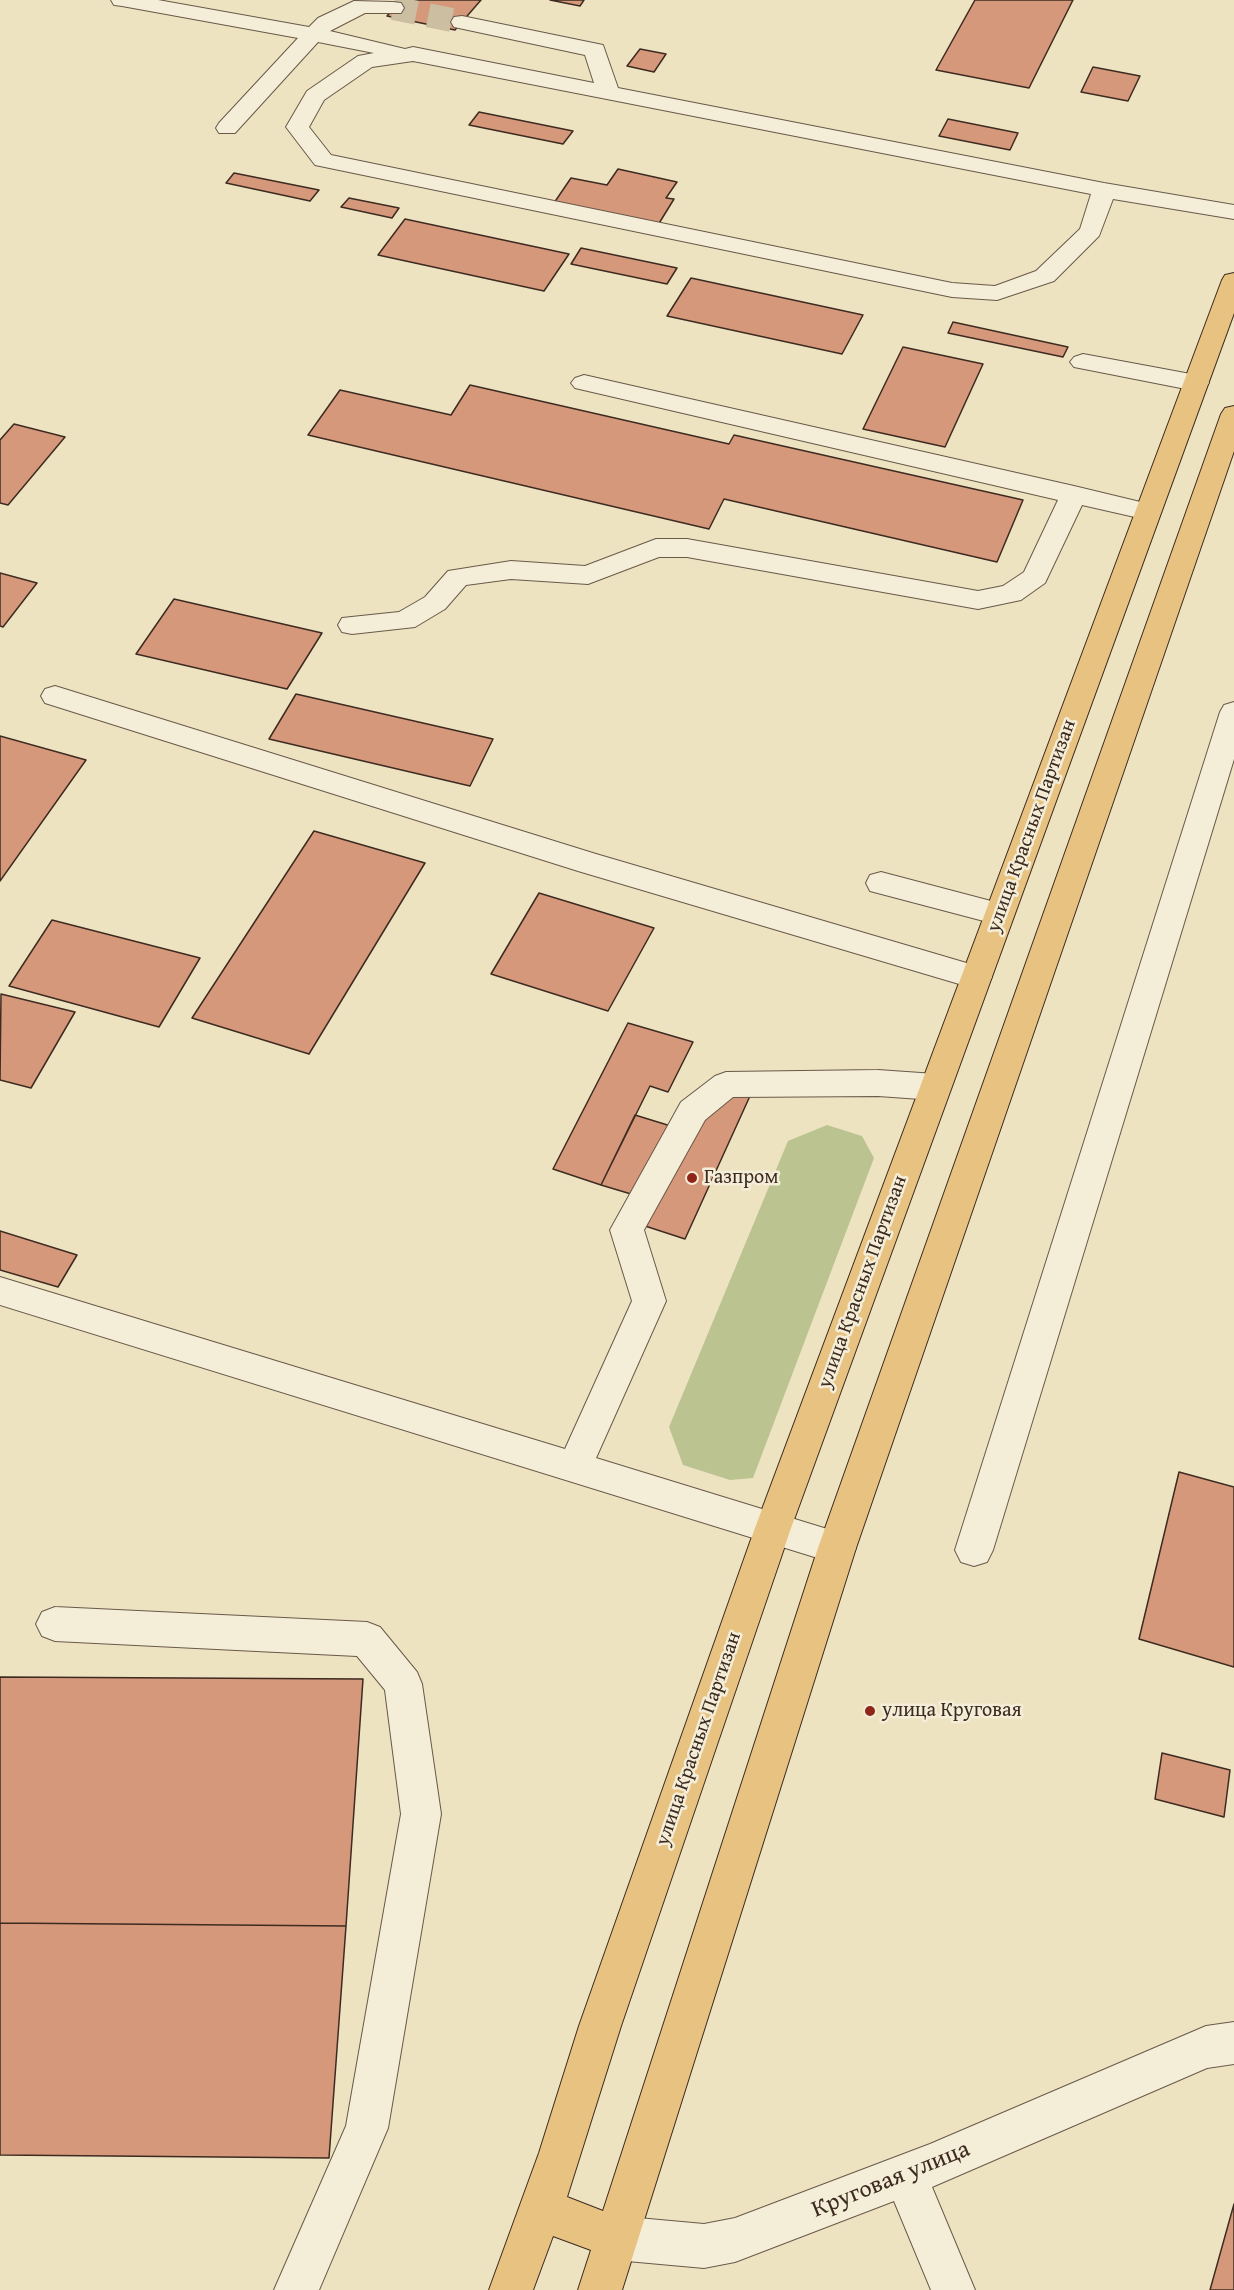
<!DOCTYPE html>
<html>
<head>
<meta charset="utf-8">
<style>
	body { margin:0 }
	canvas { display:block; background:#eee3c1 }
</style>
</head>
<body>
<canvas width="1234" height="2290"></canvas>
<script>
const ctx = document.querySelector('canvas').getContext('2d');
ctx.lineJoin = 'round';
function fill(path, color) { ctx.fillStyle = color; ctx.fill(path, 'evenodd'); }
const shape = rows => new Path2D(rows.map(r => 'M' + r).join(''));
function strokePath(path, color, width, dash) { ctx.strokeStyle = color; ctx.lineWidth = width; ctx.lineCap = dash ? 'butt' : 'round'; ctx.setLineDash(dash || []); ctx.stroke(path); }
function drawText(font, color, halo, rows, align = 'center') {
  ctx.font = font + ' "Gentium Book Plus",serif'; ctx.lineWidth = 5; ctx.setLineDash([]); ctx.textBaseline = 'middle'; ctx.strokeStyle = halo; ctx.fillStyle = color; for (const [text, x, y, turn = 0] of rows) {
    ctx.save(); ctx.translate(x, y); ctx.rotate((+turn || 0) * Math.PI / 180); ctx.textAlign = isNaN(turn) ? turn : align; if (halo) ctx.strokeText(text, 0, 0); ctx.fillText(text, 0, 0); ctx.restore();
  }
}
fill(shape([
	[827,1125,862,1136,874,1158,753,1478,730,1480,683,1465,669,1427,788,1141]
]), '#bbc391');
const building = shape([
	[401,0,481,0,455,30,387,16,401,0],
	[550,0,584,0,580,6,550,0],
	[975,0,1073,0,1029,88,936,70,975,0],
	[640,49,666,54,654,72,627,66,640,49],
	[1093,67,1140,76,1128,101,1081,92,1093,67],
	[479,112,573,131,563,144,469,125,479,112],
	[948,119,1018,133,1010,150,939,136,948,119],
	[618,169,677,182,666,198,674,199,658,225,554,203,571,178,607,185,618,169],
	[234,173,319,190,310,201,226,183,234,173],
	[349,198,399,208,392,218,341,207,349,198],
	[405,219,569,254,544,291,378,255,405,219],
	[581,248,677,268,667,284,571,264,581,248],
	[691,278,863,315,842,354,667,316,691,278],
	[953,322,1068,347,1063,357,948,333,953,322],
	[903,347,983,364,945,447,863,429,903,347],
	[470,385,729,444,734,435,1023,500,997,562,724,499,709,529,308,435,340,390,451,415,470,385],
	[14,424,65,437,8,505,0,503,0,440,14,424],
	[0,573,37,583,3,627,0,626,0,573],
	[174,599,322,633,287,689,136,654,174,599],
	[296,694,493,739,470,786,269,739,296,694],
	[0,736,86,760,0,881,0,736],
	[314,831,425,863,309,1054,192,1018,314,831],
	[539,893,654,928,608,1011,491,974,539,893],
	[52,920,200,958,159,1027,9,986,52,920],
	[1,994,75,1012,31,1088,0,1080,1,994],
	[628,1023,693,1042,668,1092,650,1086,601,1185,553,1169,628,1023],
	[709,1084,750,1096,685,1239,639,1224,651,1200,601,1185,635,1115,687,1131,709,1084],
	[0,1231,77,1255,58,1287,0,1270,0,1231],
	[1179,1472,1234,1487,1234,1667,1139,1639,1179,1472],
	[0,1677,363,1679,346,1926,0,1923,0,1677],
	[1162,1753,1230,1770,1224,1817,1155,1799,1162,1753],
	[0,1923,346,1926,329,2158,0,2155,0,1923],
	[1234,2204,1234,2290,1210,2290,1234,2204]
]);
fill(building, '#d6987b');
strokePath(building, '#3d2b21', 1.5);
strokePath(shape([
	[393,8,462,22]
]), '#cbbea1', 24, [24, 12]);
const minor = shape([
	[111,0,158,0,309,27,318,18,354,1,393,2,401,3,404,8,401,13,365,13,330,31,405,49,413,47,594,83,585,55,454,27,451,22,454,17,462,16,603,45,618,88,1104,183,1234,205,1234,219,1113,199,1099,236,1054,281,997,300,952,297,315,165,286,127,307,91,358,56,374,53,318,42,235,133,219,133,216,128,219,123,298,38,122,6,114,5,111,0],
	[413,61,1091,194,1080,229,1036,271,995,286,952,283,331,155,309,127,324,100,372,67,413,61],
	[1083,354,1196,375,1205,378,1209,383,1205,388,1196,391,1074,367,1070,362,1074,357,1083,354],
	[584,375,1074,486,1157,506,1161,512,1157,518,1148,520,1082,505,1045,583,1021,600,978,609,687,557,659,557,588,584,511,579,466,585,445,609,415,627,352,634,342,632,338,625,342,618,399,612,425,597,448,571,511,561,585,566,656,539,687,539,978,591,1003,586,1024,572,1058,500,575,388,571,383,575,378,584,375],
	[55,686,596,854,987,969,992,977,987,985,976,989,578,871,45,703,41,696,45,689,55,686],
	[1234,702,1234,759,993,1550,987,1562,974,1566,961,1562,955,1550,1220,712,1224,705,1234,702],
	[881,872,1010,906,1014,914,1010,922,999,925,870,891,866,883,870,875,881,872],
	[878,1070,935,1074,946,1078,951,1087,946,1096,935,1100,878,1096,733,1097,705,1120,644,1230,666,1301,596,1458,850,1536,856,1548,850,1560,837,1564,0,1305,0,1277,565,1449,632,1301,610,1230,681,1102,715,1076,726,1072,878,1070],
	[55,1607,367,1622,380,1627,417,1672,422,1684,441,1814,388,2128,319,2290,274,2290,346,2126,401,1814,385,1690,357,1656,55,1641,42,1636,36,1624,42,1612,55,1607],
	[1234,2022,1234,2064,1207,2068,932,2187,975,2290,931,2290,894,2201,735,2262,704,2268,616,2260,600,2254,594,2238,600,2222,616,2216,704,2224,735,2218,930,2144,1206,2026,1234,2022]
]);
const major = shape([
	[1234,273,1234,313,791,1528,621,2026,567,2197,603,2211,818,1548,1221,414,1225,408,1234,406,1234,451,856,1548,622,2290,578,2290,591,2250,553,2236,533,2290,489,2290,539,2153,579,2026,755,1528,1222,280,1225,275,1234,273]
]);
strokePath(minor, '#695949', 2);
strokePath(major, '#3d2b21', 2);
fill(minor, '#f4edd7');
fill(major, '#e7c280');
for (const [x, y, r, color] of [
	[692,1178,6,"#8f2418"],
	[870,1711,6,"#8f2418"]
]) { const dot = new Path2D(); dot.arc(x, y, r, 0, 2 * Math.PI); ctx.fillStyle = color; ctx.fill(dot); strokePath(dot, '#f4edd7', 2); }
drawText('20px', '#3d2b21', '#f4edd7', [
	["улица Красных Партизан",1032,826,-70],
	["улица Красных Партизан",863,1282,-70],
	["улица Красных Партизан",699,1739,-71]
]);
drawText('20px', '#3d2b21', '#f4edd7', [
	["Газпром",704,1178],
	["улица Круговая",882,1711]
], 'left');
drawText('24px', '#3d2b21', '#f4edd7', [
	["Круговая улица",891,2180,-22]
]);
</script>
</body>
</html>
